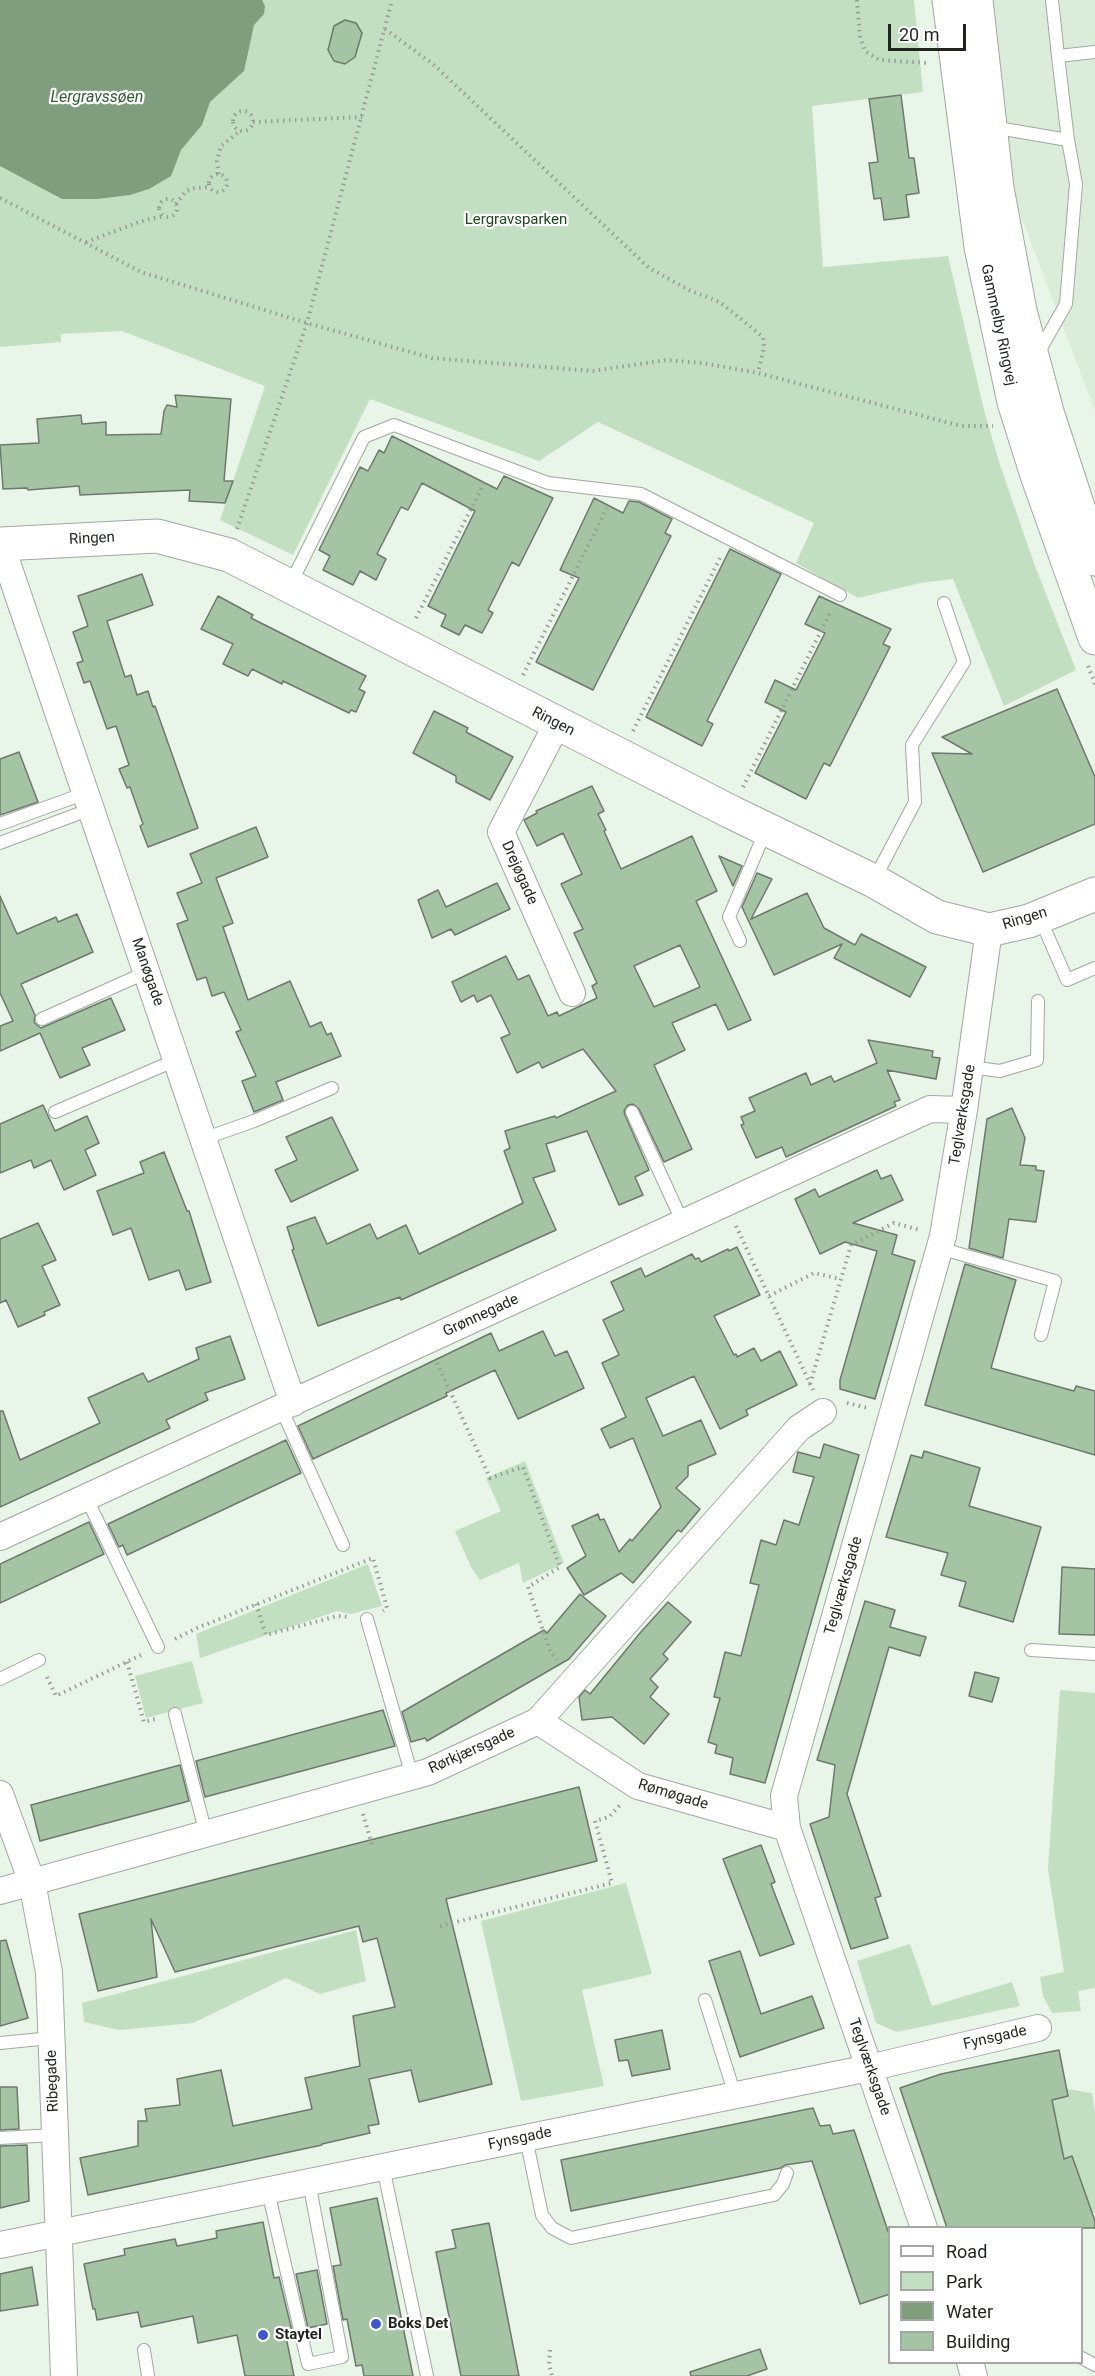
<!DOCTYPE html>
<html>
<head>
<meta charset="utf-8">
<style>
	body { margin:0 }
	#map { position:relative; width:1095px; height:2376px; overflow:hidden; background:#e9f5e9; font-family:Roboto,sans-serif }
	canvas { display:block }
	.legend { position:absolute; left:888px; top:2226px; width:195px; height:138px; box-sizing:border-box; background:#fff; border:2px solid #a5a7a5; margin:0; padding:8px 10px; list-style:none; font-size:18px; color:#1f241f }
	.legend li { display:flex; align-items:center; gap:12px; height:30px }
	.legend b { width:30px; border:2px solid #a5a7a5 }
	.scale { position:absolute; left:888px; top:24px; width:78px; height:27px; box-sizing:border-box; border:3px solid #1f241f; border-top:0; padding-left:8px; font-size:18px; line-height:21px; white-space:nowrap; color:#1f241f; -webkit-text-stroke:4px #fff; paint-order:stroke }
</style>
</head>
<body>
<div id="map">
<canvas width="1095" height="2376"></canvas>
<ul class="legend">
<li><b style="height:8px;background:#fff"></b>Road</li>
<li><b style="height:16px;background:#c2dfc1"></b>Park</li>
<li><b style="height:16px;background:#809e7e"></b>Water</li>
<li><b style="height:16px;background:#a5c4a3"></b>Building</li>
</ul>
<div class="scale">20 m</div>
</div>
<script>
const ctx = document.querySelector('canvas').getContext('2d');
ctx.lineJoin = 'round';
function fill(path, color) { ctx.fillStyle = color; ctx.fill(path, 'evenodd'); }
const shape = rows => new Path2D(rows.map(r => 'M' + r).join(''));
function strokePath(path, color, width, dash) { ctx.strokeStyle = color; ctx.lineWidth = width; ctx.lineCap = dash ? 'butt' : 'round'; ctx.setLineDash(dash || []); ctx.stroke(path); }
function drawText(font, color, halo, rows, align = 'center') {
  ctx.font = font + ' Roboto,sans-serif'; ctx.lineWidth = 4.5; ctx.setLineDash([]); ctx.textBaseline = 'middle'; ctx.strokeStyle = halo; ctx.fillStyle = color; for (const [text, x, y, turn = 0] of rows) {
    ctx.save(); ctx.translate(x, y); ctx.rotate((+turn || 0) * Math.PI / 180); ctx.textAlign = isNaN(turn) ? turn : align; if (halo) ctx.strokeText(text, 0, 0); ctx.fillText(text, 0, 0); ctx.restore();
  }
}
fill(shape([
	[985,0,1095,0,1095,411,1006,177]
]), '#dbedda');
fill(shape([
	[0,0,914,0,923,92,812,106,823,267,948,256,984,410,1000,465,1035,566,1076,670,1004,706,953,579,920,583,858,598,796,563,814,523,598,422,539,461,370,399,293,555,220,520,265,386,122,331,61,334,61,342,0,347],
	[525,1461,564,1563,523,1583,519,1563,480,1580,472,1569,455,1531,501,1511,486,1478],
	[368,1564,382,1606,351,1614,337,1611,200,1658,196,1634],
	[192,1661,203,1703,146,1718,135,1676],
	[1060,1690,1095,1693,1095,1988,1078,1991,1081,2011,1052,2013,1043,1996,1040,1977,1064,1972,1048,1869],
	[626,1883,652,1974,582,1990,604,2086,521,2101,481,1921],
	[356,1930,366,1981,320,1994,286,1978,193,2023,119,2030,84,2022,82,2003],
	[910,1944,932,2006,1012,1982,1020,2006,897,2032,876,2023,857,1961],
	[1067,2089,1092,2093,1095,2112,1095,2212,1092,2213,1064,2159,1052,2100,1068,2096]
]), '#c2dfc1');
fill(shape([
	[0,0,262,0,265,6,264,14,254,25,244,71,210,102,202,125,181,150,171,176,149,189,130,195,97,199,62,199,0,166]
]), '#809e7e');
const building = shape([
	[345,20,356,23,362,33,355,57,345,64,334,61,328,50,334,26,345,20],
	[901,95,909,158,914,158,919,193,906,195,909,217,884,220,881,198,874,199,869,163,878,162,869,99,901,95],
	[175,395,231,399,224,481,233,481,225,503,189,501,190,490,80,495,79,486,28,490,27,488,3,489,0,445,39,443,37,419,81,415,82,424,106,422,106,435,161,434,164,411,167,405,177,407,175,395],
	[392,436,497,489,504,476,553,498,519,566,512,562,488,610,493,613,482,633,465,625,459,635,441,626,446,615,428,606,475,511,422,483,408,510,401,507,377,554,386,559,376,580,360,571,353,585,323,570,330,556,319,550,360,467,368,471,379,450,384,453,392,436],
	[594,498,623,513,629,501,639,502,672,519,665,533,671,536,593,690,536,662,579,578,560,570,594,498],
	[730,549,781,574,707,721,713,724,702,746,646,717,730,549],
	[142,574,153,605,107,621,125,677,131,675,137,695,148,691,153,707,155,706,198,828,148,847,140,826,143,824,130,787,127,788,119,769,129,765,116,726,107,729,90,681,84,683,77,663,83,661,73,632,88,626,78,596,142,574],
	[218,596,253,615,251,618,366,676,359,689,365,692,356,712,351,710,349,713,283,681,282,684,252,669,248,676,223,664,233,644,201,629,218,596],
	[819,596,891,629,883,644,890,647,830,766,824,763,806,799,755,773,786,712,765,702,775,680,796,690,825,633,805,624,819,596],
	[1057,689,1095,777,1095,824,983,872,932,753,972,754,942,737,1057,689],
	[434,711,468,728,466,732,513,757,490,800,456,782,456,776,413,753,434,711],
	[19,752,38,802,0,815,0,759,19,752],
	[592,786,604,811,598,814,606,830,604,831,621,869,692,836,717,891,696,901,751,1020,728,1030,716,1004,672,1023,685,1050,654,1065,692,1149,664,1162,639,1109,633,1104,628,1105,624,1111,625,1115,649,1170,635,1177,643,1195,619,1205,587,1131,546,1144,555,1171,533,1178,556,1230,401,1300,400,1297,318,1326,292,1250,294,1249,287,1227,315,1217,327,1244,370,1224,377,1239,406,1225,419,1254,523,1203,504,1151,510,1148,505,1131,555,1116,556,1118,616,1091,583,1049,542,1068,539,1062,517,1073,501,1038,510,1034,491,995,477,1002,474,995,461,1002,452,982,506,956,518,980,529,975,548,1016,557,1012,559,1016,597,998,592,986,597,983,574,933,583,929,561,884,582,874,563,833,537,846,524,820,537,813,536,811,592,786],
	[680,945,700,987,654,1007,634,966,680,945],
	[256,827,268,857,216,878,233,923,223,927,248,1000,290,981,310,1027,321,1022,327,1035,331,1033,341,1056,276,1082,283,1100,254,1112,242,1081,256,1076,236,1032,241,1030,224,992,212,996,206,977,197,980,177,924,188,920,177,893,202,883,190,854,256,827],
	[719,856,742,866,733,886,719,856],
	[757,873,772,879,751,919,807,893,824,928,855,945,861,934,926,967,910,997,834,958,842,944,774,975,742,907,757,873],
	[497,883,510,909,455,935,451,929,432,938,418,900,438,890,446,907,497,883],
	[0,896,17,934,56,917,58,922,77,914,93,952,21,984,35,1015,34,1022,37,1025,41,1028,111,998,125,1030,82,1048,90,1065,60,1078,40,1033,0,1051,0,1026,13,1021,0,993,0,896],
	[868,1040,933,1051,932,1057,940,1058,936,1079,887,1070,900,1100,894,1102,896,1106,786,1157,782,1147,756,1158,741,1125,744,1124,741,1117,755,1111,749,1098,806,1073,811,1085,831,1076,834,1082,877,1063,868,1040],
	[43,1105,55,1131,87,1116,99,1143,85,1150,96,1175,64,1190,51,1160,34,1168,31,1160,0,1173,0,1124,43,1105],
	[1012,1108,1025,1138,1020,1165,1036,1166,1036,1170,1044,1171,1036,1222,1009,1219,1003,1258,969,1248,987,1119,1012,1108],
	[332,1117,358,1170,291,1202,275,1170,297,1160,286,1137,332,1117],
	[164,1152,187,1211,189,1211,211,1282,186,1290,179,1270,149,1280,131,1228,113,1235,97,1191,144,1173,140,1162,164,1152],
	[877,1170,881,1179,891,1175,903,1200,853,1223,897,1235,892,1254,915,1261,875,1399,840,1389,840,1380,877,1251,845,1242,820,1254,795,1199,815,1189,819,1197,877,1170],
	[38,1223,56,1260,42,1266,60,1305,44,1312,45,1315,18,1327,6,1300,0,1303,0,1239,38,1223],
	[737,1247,760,1295,714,1316,734,1355,736,1354,737,1357,754,1348,761,1361,780,1351,797,1385,746,1410,748,1415,720,1429,694,1376,646,1398,663,1436,701,1420,716,1454,688,1466,688,1476,676,1488,700,1509,681,1532,678,1530,633,1583,621,1573,584,1595,567,1568,586,1556,572,1526,598,1514,600,1520,604,1519,619,1552,630,1539,632,1541,661,1507,633,1438,610,1448,601,1429,626,1417,602,1363,619,1355,603,1320,624,1310,611,1282,641,1268,645,1277,692,1254,695,1259,699,1258,701,1262,728,1249,729,1251,737,1247],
	[965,1264,1016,1280,991,1368,1074,1391,1076,1386,1095,1391,1095,1455,925,1405,965,1264],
	[543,1331,555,1356,567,1351,584,1388,518,1419,495,1370,446,1393,447,1396,313,1459,298,1426,491,1333,499,1351,543,1331],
	[230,1336,245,1379,205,1393,208,1400,166,1420,170,1428,0,1507,0,1411,3,1411,20,1460,100,1423,88,1398,143,1373,148,1382,199,1359,196,1348,230,1336],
	[286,1440,301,1473,127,1555,123,1545,119,1547,108,1524,286,1440],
	[824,1444,859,1455,765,1783,730,1774,733,1758,715,1753,717,1745,708,1742,720,1698,714,1697,725,1652,741,1656,759,1585,750,1583,761,1540,776,1545,784,1520,799,1525,814,1477,793,1472,798,1452,820,1458,824,1444],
	[924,1451,980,1468,969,1506,1041,1527,1013,1622,959,1606,966,1582,941,1575,948,1553,886,1537,911,1455,922,1458,924,1451],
	[89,1522,104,1554,0,1603,0,1564,89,1522],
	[1062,1567,1095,1569,1095,1635,1059,1634,1062,1567],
	[580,1594,606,1616,569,1659,427,1741,425,1738,411,1742,402,1712,544,1630,547,1633,580,1594],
	[865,1601,895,1610,890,1627,926,1637,920,1656,889,1647,847,1794,881,1896,875,1898,888,1938,851,1949,810,1824,829,1817,835,1765,817,1760,865,1601],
	[668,1602,691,1622,663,1654,668,1659,650,1679,658,1687,650,1697,669,1714,644,1744,612,1717,582,1720,579,1697,585,1690,590,1694,640,1633,668,1602],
	[975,1672,999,1678,992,1702,969,1696,975,1672],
	[383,1710,395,1746,205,1797,196,1761,383,1710],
	[180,1765,189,1801,40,1841,31,1805,180,1765],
	[579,1787,597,1861,446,1899,492,2084,419,2102,411,2070,369,2079,379,2124,368,2126,370,2133,322,2144,322,2145,88,2195,80,2158,138,2146,138,2121,147,2121,145,2109,180,2105,177,2079,221,2070,233,2126,312,2109,305,2078,360,2066,353,2016,395,2007,377,1938,363,1942,359,1926,175,1972,151,1919,157,1977,98,1991,79,1914,579,1787],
	[761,1845,775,1882,771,1884,794,1944,760,1956,723,1859,761,1845],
	[6,1940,28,2018,0,2026,0,1941,6,1940],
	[740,1951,761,2014,812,1996,824,2028,740,2057,709,1961,740,1951],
	[662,2030,670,2069,632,2076,628,2060,619,2061,615,2040,662,2030],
	[1059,2050,1068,2096,1052,2100,1064,2159,1072,2156,1095,2221,1095,2228,947,2228,900,2088,941,2074,1059,2050],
	[0,2087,17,2087,19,2129,0,2130,0,2087],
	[813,2108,820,2126,830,2125,833,2134,854,2130,890,2237,890,2294,860,2304,812,2161,785,2165,781,2168,571,2211,561,2160,813,2108],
	[27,2145,29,2201,0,2208,0,2146,27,2145],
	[377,2198,413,2376,364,2376,362,2365,356,2366,347,2319,343,2320,333,2266,341,2265,330,2208,377,2198],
	[263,2222,274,2278,279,2277,292,2331,285,2332,294,2376,245,2376,237,2335,198,2343,193,2316,141,2327,138,2312,97,2320,95,2309,93,2309,84,2264,125,2255,124,2249,175,2239,177,2246,217,2238,216,2231,263,2222],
	[489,2223,519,2376,461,2376,436,2252,456,2248,452,2230,489,2223],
	[32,2267,38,2305,0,2311,0,2274,32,2267],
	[317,2270,327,2324,308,2328,296,2274,317,2270],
	[760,2349,767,2369,747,2376,691,2376,690,2372,760,2349]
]);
fill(building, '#a5c4a3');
strokePath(building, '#6e796d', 1.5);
const lane = shape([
	[1052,0,1058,56,1095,52],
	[992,127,1068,140,1058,56],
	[1037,355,1066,304,1076,184,1068,140],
	[290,585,364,437,394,425,548,483,641,494,840,595],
	[0,824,86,793],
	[0,843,91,809],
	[874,880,915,802,912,745,964,662,944,603],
	[1040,918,1067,980,1095,968],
	[740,941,729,917,766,830],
	[42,1019,147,972],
	[970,1067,1000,1071,1037,1060,1038,1001],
	[55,1112,176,1060],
	[632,1112,683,1223],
	[203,1139,254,1121,332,1088],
	[939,1248,1055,1281,1041,1335],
	[281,1408,343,1545],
	[86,1497,158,1647],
	[367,1619,412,1776],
	[1031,1650,1095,1654],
	[0,1679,39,1660],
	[175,1714,206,1834],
	[705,2000,735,2095],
	[0,2043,51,2038],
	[0,2138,55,2135],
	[526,2138,542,2215,552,2228,571,2238,774,2195,783,2184,787,2173],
	[383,2167,427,2376],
	[268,2191,308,2364,342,2357,309,2182],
	[144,2350,148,2376],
	[1082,2358,1095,2365]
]);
const street = shape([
	[0,542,293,1403],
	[557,724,501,832,572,993],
	[0,1537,930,1109,964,1110],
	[538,1721,638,1786,787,1828],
	[0,1794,32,1882,49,1972,64,2376],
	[0,1891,428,1772,538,1721,799,1428,823,1412],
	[924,2228,787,1828,784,1796,943,1236,964,1110,989,930],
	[0,2245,869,2068,1038,2028],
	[970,2362,974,2376]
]);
const secondary = shape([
	[949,0,981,247,1014,402,1037,475,1095,638],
	[976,0,997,188,1020,311,1047,412,1095,559],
	[0,544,157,536,229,555,731,812,874,881,937,917,989,930,1029,921,1095,894]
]);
strokePath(lane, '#9faa9e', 14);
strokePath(street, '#9faa9e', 28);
strokePath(secondary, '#9faa9e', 35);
strokePath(shape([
	[857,0,860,36,865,51,879,60,927,63],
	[385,29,433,64,649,268,689,290,720,302,763,337,764,347,758,373],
	'233 121a10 10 0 1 1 20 0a10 10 0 1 1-20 0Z',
	[253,122,362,117],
	[219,174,217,161,221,146,240,131],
	'209 183a9 9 0 1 1 18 0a9 9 0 1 1-18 0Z',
	[0,198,141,272,307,323,432,358,593,371,666,360,702,363,758,373,961,426,993,426],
	'159 208a9 9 0 1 1 18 0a9 9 0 1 1-18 0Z',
	[176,204,186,191,195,188,210,187],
	[86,242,145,220,164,216],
	[237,529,307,323,392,0],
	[416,618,486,479],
	[1088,666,1095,684],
	[523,675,607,508],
	[633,731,721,556],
	[743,787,831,611],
	[736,1226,813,1390],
	[769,1296,814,1273,841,1279],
	[437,1363,490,1478,523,1467,560,1567,528,1587,550,1651,557,1660],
	[810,1384,851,1245,894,1223,920,1230],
	[847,1403,868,1408],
	[256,1604,266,1635,337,1616,350,1617],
	[175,1639,197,1628,373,1558,387,1608,383,1611],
	[127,1662,144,1722,159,1718],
	[47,1677,56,1696,141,1655],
	[363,1814,372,1845],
	[440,1926,612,1883,595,1821,609,1817,621,1804],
	[550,2350,549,2365,552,2376]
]), '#949d94', 4, [1.5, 4.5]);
strokePath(lane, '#fff', 12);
strokePath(street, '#fff', 26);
strokePath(secondary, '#fff', 33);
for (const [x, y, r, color] of [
	[376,2324,6,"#4256ca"],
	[263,2335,6,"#4256ca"]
]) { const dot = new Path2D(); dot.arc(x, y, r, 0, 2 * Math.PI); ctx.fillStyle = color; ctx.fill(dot); strokePath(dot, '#fff', 2); }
drawText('15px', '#1c481c', '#fff', [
	["Lergravsparken",516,220]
]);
drawText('15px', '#1f241f', '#fff', [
	["Gammelby Ringvej",998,325,78],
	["Ringen",92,539,-3],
	["Ringen",553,722,27],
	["Drejøgade",519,873,66],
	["Ringen",1025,919,-17],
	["Manøgade",147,972,71],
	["Teglværksgade",963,1115,-81],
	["Grønnegade",481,1316,-25],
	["Teglværksgade",844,1586,-74],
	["Rørkjærsgade",472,1751,-24],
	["Rømøgade",673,1795,17],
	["Fynsgade",995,2038,-13],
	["Teglværksgade",869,2067,71],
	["Ribegade",53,2081,-92],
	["Fynsgade",520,2139,-12]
]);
drawText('bold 15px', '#1f241f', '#fff', [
	["Boks Det",388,2324],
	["Staytel",275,2335]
], 'left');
drawText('italic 16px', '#2f5c2f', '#fff', [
	["Lergravssøen",97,98]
]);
</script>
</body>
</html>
